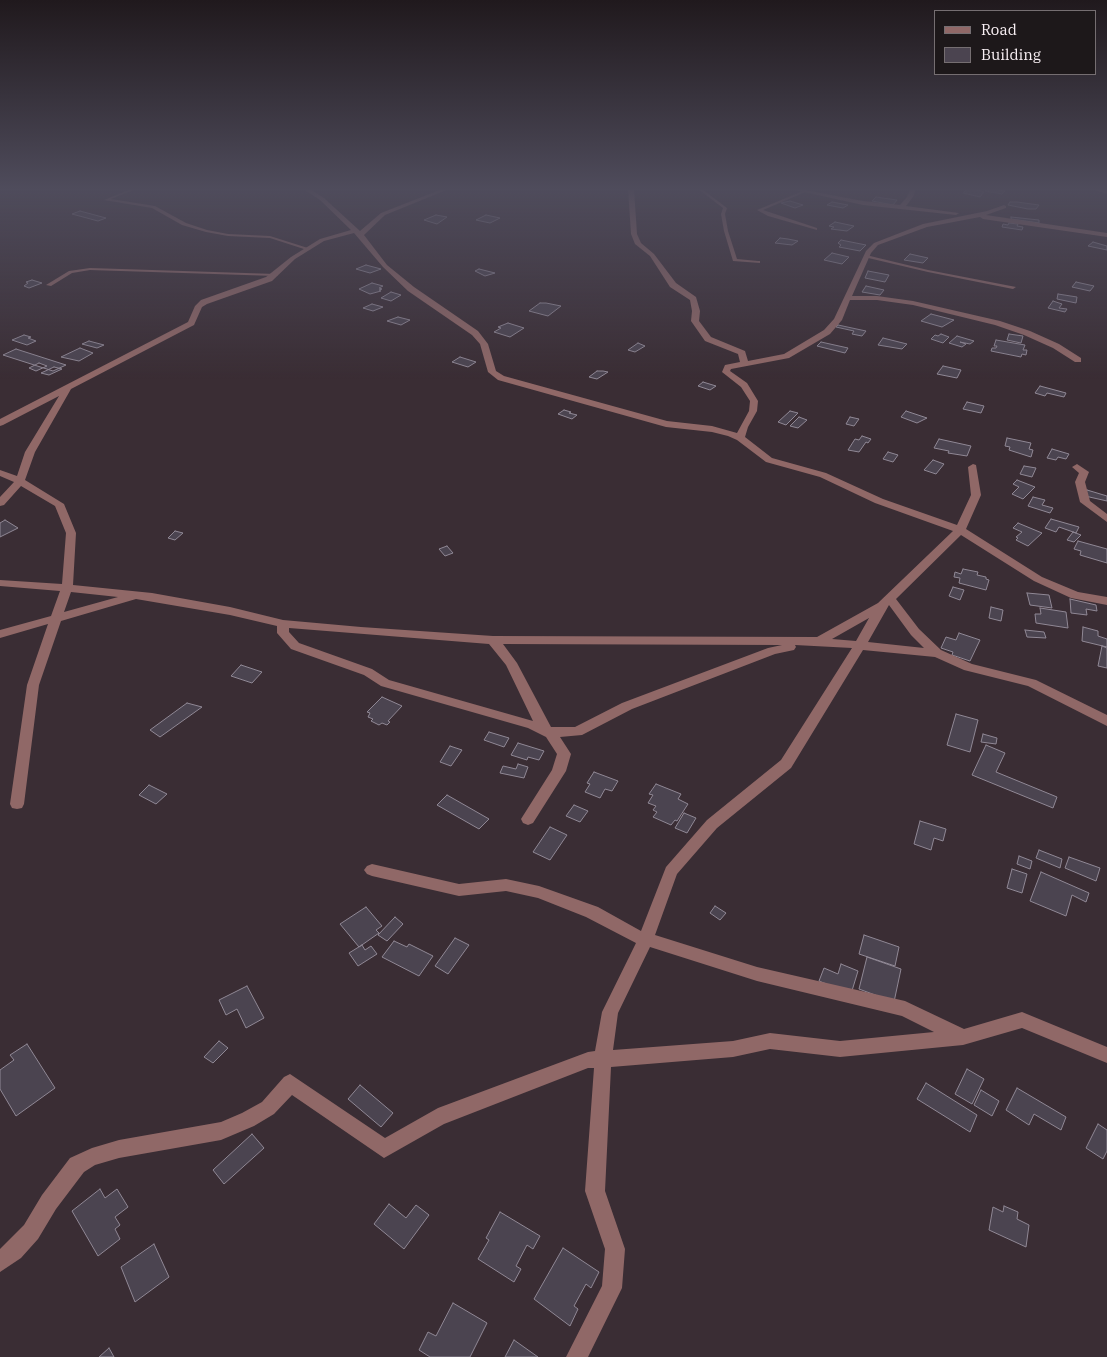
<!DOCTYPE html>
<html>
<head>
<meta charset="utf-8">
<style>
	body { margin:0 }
	#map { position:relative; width:1107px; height:1357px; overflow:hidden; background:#3a2d34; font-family:"IBM Plex Serif",serif }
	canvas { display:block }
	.legend { position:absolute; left:934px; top:10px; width:162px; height:65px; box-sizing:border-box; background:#1d181a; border:1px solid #756e71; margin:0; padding:6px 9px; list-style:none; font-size:15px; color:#f9f0f4 }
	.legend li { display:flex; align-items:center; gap:10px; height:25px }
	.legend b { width:25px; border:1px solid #756e71 }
</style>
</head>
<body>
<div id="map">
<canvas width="1107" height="1357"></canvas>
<ul class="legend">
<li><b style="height:6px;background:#906867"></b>Road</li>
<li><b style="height:14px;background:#4b4450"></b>Building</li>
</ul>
</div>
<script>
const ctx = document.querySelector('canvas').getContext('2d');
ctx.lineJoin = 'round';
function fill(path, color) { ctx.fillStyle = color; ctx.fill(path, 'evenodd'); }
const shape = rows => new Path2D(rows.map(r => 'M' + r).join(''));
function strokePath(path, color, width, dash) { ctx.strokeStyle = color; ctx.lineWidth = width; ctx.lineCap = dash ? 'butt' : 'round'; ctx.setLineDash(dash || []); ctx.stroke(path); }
const building = shape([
	[967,189,982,191,984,192,980,197,963,193,967,189],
	[988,189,992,189,1005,191,1002,194,985,191,988,189],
	[876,197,897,200,893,205,872,201,876,197],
	[790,201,803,205,795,208,781,203,790,201],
	[832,202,848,205,843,208,827,205,832,202],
	[1010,202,1017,202,1039,205,1036,209,1028,209,1008,205,1010,202],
	[80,211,106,218,98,221,72,214,80,211],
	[436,215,447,217,437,224,424,220,436,215],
	[486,215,500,218,490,223,476,220,486,215],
	[1011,217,1039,220,1039,223,1011,219,1011,217],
	[835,222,854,226,847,231,831,229,834,227,829,226,835,222],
	[1009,223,1018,224,1017,226,1023,227,1022,230,1002,227,1003,224,1008,225,1009,223],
	[780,238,788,239,798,241,792,245,775,243,780,238],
	[841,240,866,245,860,251,839,247,841,245,838,243,841,240],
	[1093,242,1107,246,1107,250,1088,246,1093,242],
	[832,253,849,257,842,264,824,260,832,253],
	[910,254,928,258,923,263,904,260,910,254],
	[366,265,381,269,370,273,356,269,366,265],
	[479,269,495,273,485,276,475,271,479,269],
	[868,271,889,275,885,282,865,278,868,271],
	[32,280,42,283,29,288,24,286,28,283,26,282,32,280],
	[1076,282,1094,286,1090,291,1072,287,1076,282],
	[372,283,383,286,379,288,382,289,379,290,381,291,370,294,359,289,372,283],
	[866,286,884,290,880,295,862,292,866,286],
	[391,292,401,295,391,301,381,298,391,292],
	[1058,294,1077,297,1076,303,1057,299,1058,294],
	[1053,301,1062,304,1059,308,1067,309,1065,312,1048,308,1053,301],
	[540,303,546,303,561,306,548,316,529,311,540,303],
	[372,304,383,307,373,311,363,308,372,304],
	[931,314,954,320,942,327,921,321,931,314],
	[398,317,410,320,401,325,387,321,398,317],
	[508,323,524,328,510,337,494,332,501,328,498,327,508,323],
	[838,325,866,331,862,336,852,334,854,331,836,327,838,325],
	[941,334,949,337,943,343,931,339,935,335,938,336,941,334],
	[1009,334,1023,336,1021,343,1007,340,1009,334],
	[24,335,31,337,28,338,36,341,27,345,12,340,24,335],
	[957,336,974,341,970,344,960,342,966,344,962,347,949,343,957,336],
	[883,338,907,344,902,349,878,345,883,338],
	[996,340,1025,345,1023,350,1027,350,1026,355,1022,354,1021,357,991,351,992,348,996,348,997,346,994,346,996,340],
	[89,341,104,345,97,348,82,344,89,341],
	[821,342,848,348,845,353,817,346,821,342],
	[638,343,645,346,635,352,628,350,638,343],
	[80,348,93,353,79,361,61,357,80,348],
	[16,349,66,365,53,371,3,355,16,349],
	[460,357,476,362,468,367,452,362,460,357],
	[39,363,47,366,36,371,29,368,39,363],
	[943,366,961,370,957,378,937,374,943,366],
	[54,367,62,369,49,375,41,373,54,367],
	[597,371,603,371,608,372,597,379,589,377,597,371],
	[703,382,716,386,710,390,698,386,703,382],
	[1040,386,1066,393,1064,397,1047,393,1045,396,1035,393,1040,386],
	[967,402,984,406,981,413,963,409,967,402],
	[564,410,571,412,569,413,577,415,572,419,558,414,564,410],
	[790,411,798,413,786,425,778,422,790,411],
	[906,411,927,418,917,423,901,417,906,411],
	[799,417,807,420,798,428,790,426,799,417],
	[850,417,859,419,854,426,846,424,850,417],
	[862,436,871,439,868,443,866,442,859,452,848,450,855,439,859,440,862,436],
	[1007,438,1031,443,1029,449,1033,450,1031,457,1009,450,1010,447,1005,446,1007,438],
	[939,439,971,446,967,456,948,453,949,451,934,448,939,439],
	[1052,449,1069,454,1066,459,1058,457,1056,460,1047,458,1052,449],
	[888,452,898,455,893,462,883,459,888,452],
	[933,460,944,464,936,474,924,470,933,460],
	[1024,466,1036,468,1032,477,1020,474,1024,466],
	[1017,480,1035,487,1023,499,1012,494,1019,487,1013,484,1017,480],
	[1087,490,1107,496,1107,501,1085,496,1087,490],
	[1033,497,1045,500,1042,505,1053,508,1050,513,1028,506,1033,497],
	[1051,519,1079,527,1076,533,1059,527,1056,532,1045,528,1051,519],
	[5,520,18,528,0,537,0,523,5,520],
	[1018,523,1042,533,1028,546,1016,540,1018,538,1016,537,1022,532,1013,528,1018,523],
	[175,531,183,533,175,540,168,538,175,531],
	[1073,532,1081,535,1074,542,1067,540,1073,532],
	[1078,541,1107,549,1107,563,1080,555,1081,551,1074,549,1078,541],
	[447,546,453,553,445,556,439,549,447,546],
	[963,569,978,572,977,575,986,577,986,579,989,580,986,590,959,583,960,578,954,577,955,572,961,574,963,569],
	[953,587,964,590,960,600,949,596,953,587],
	[1027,593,1049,595,1052,608,1030,605,1027,593],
	[1070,599,1096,605,1097,611,1086,609,1087,615,1071,613,1070,599],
	[991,607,1003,610,1001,621,989,618,991,607],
	[1040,608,1066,612,1068,628,1036,623,1035,614,1041,614,1040,608],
	[1083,627,1098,631,1098,636,1107,639,1107,647,1082,641,1083,627],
	[1025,630,1044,632,1046,638,1027,637,1025,630],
	[959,633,980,640,970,661,952,655,953,652,941,648,946,637,956,640,959,633],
	[1102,646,1107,648,1107,668,1098,666,1102,646],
	[241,665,262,672,252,683,231,676,241,665],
	[382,697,402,706,388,721,390,722,387,725,382,723,379,725,371,721,373,719,368,717,370,713,367,712,382,697],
	[187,703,202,707,160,737,150,730,187,703],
	[956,714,978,720,970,752,947,745,956,714],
	[489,732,509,738,504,747,484,740,489,732],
	[983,734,997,738,996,744,981,742,983,734],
	[518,743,544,751,539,760,528,757,527,760,511,755,518,743],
	[986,745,1005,753,996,772,1057,797,1053,808,972,775,986,745],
	[450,746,462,750,451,766,440,762,450,746],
	[518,764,528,767,524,778,500,773,503,766,516,769,518,764],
	[594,772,618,781,612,791,605,789,600,798,585,792,590,784,587,783,594,772],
	[656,784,681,794,678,799,688,804,677,821,675,820,671,825,653,817,657,812,653,810,656,806,648,803,653,795,649,794,656,784],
	[149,785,167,794,156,804,139,795,149,785],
	[447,795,489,819,479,829,437,805,447,795],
	[574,805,588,811,580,822,566,816,574,805],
	[684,813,696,818,687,833,675,828,684,813],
	[920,821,946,829,943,841,934,838,931,850,914,844,920,821],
	[550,827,567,835,550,860,533,852,550,827],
	[1039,850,1062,859,1060,868,1036,858,1039,850],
	[1019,856,1032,861,1030,869,1017,864,1019,856],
	[1069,857,1100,868,1096,881,1065,868,1069,857],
	[1012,869,1027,874,1022,893,1007,888,1012,869],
	[1041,872,1089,893,1086,902,1072,895,1066,916,1030,901,1041,872],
	[715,906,726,913,720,920,710,913,715,906],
	[366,907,382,926,376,930,379,933,359,947,340,924,366,907],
	[395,917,403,924,387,941,378,935,395,917],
	[864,935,899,947,895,966,859,954,864,935],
	[455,938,469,945,448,974,435,966,455,938],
	[394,941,407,947,409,944,433,956,419,976,382,957,394,941],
	[362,945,365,950,371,946,377,954,358,966,349,953,362,945],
	[867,957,901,969,894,1002,859,989,867,957],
	[841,964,858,971,851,994,819,981,824,968,838,974,841,964],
	[247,986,264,1018,246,1028,237,1009,226,1015,219,1000,247,986],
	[219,1041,228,1048,213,1063,204,1057,219,1041],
	[27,1044,55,1088,16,1116,0,1089,0,1070,14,1060,10,1055,27,1044],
	[967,1069,984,1079,972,1104,955,1094,967,1069],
	[926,1083,977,1115,970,1132,917,1099,926,1083],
	[360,1085,393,1113,381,1127,348,1099,360,1085],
	[1017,1088,1066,1117,1061,1130,1034,1114,1029,1125,1006,1110,1017,1088],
	[981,1090,999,1101,992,1116,974,1105,981,1090],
	[1098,1124,1107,1130,1107,1151,1103,1159,1086,1148,1098,1124],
	[252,1134,264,1148,224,1184,213,1170,252,1134],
	[100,1189,105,1198,117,1189,128,1207,115,1217,120,1225,115,1229,120,1239,98,1256,72,1211,100,1189],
	[389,1204,406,1218,416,1205,429,1215,404,1249,374,1224,389,1204],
	[1004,1206,1018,1212,1017,1219,1029,1225,1026,1247,989,1230,993,1207,1003,1212,1004,1206],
	[500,1212,540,1236,533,1249,527,1245,516,1266,521,1269,514,1282,478,1259,489,1240,486,1238,500,1212],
	[154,1244,169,1277,135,1302,121,1267,154,1244],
	[563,1248,599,1272,591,1288,586,1284,574,1306,578,1309,570,1326,534,1299,563,1248],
	[453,1303,487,1323,470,1357,430,1357,419,1350,428,1332,436,1336,453,1303],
	[514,1340,538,1357,505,1357,514,1340],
	[109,1348,114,1357,99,1357,109,1348]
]);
fill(building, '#4b4450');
strokePath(building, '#908895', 1);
fill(shape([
	[131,189,136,189,111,199,155,206,186,223,207,230,228,234,270,236,311,249,307,250,270,238,228,236,206,232,182,225,152,208,104,200,131,189],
	[698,189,702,189,727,208,725,214,728,231,737,259,758,261,760,261,760,263,733,261,724,231,721,214,723,208,698,189],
	[805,190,808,191,763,210,817,228,817,230,768,216,757,210,805,190],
	[866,255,928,270,1016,287,1013,289,928,272,864,257,864,256,866,255],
	[90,268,276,274,278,275,276,276,90,270,72,273,51,286,46,285,69,271,90,268]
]), '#906867');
fill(shape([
	[303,189,310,189,324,198,360,231,381,213,442,189,449,189,385,215,364,235,387,265,414,287,478,331,488,344,496,371,504,376,667,421,712,426,737,433,749,411,750,401,741,387,722,372,725,365,740,362,738,354,705,341,691,321,692,311,690,300,670,287,650,256,635,244,631,234,628,189,634,189,637,234,641,243,654,254,676,283,696,297,700,311,699,321,711,337,745,351,748,361,784,354,824,330,834,319,866,251,874,243,923,224,987,211,1004,205,1006,206,1006,208,986,215,1107,233,1107,237,983,219,980,217,927,227,878,245,871,253,852,296,877,296,913,301,1000,321,1030,331,1059,344,1081,358,1081,362,1075,362,1053,348,1024,335,995,325,913,305,877,300,850,300,842,320,830,334,789,358,731,369,730,371,747,383,758,401,757,411,748,427,745,437,772,458,826,473,883,499,957,525,971,495,968,467,973,464,976,465,981,495,966,529,1042,577,1078,592,1107,597,1107,605,1071,598,1034,581,961,535,896,599,919,629,941,650,972,664,1036,680,1107,715,1107,726,1028,686,964,670,935,657,863,650,791,768,717,828,677,874,655,935,757,967,905,1001,964,1029,1022,1012,1107,1047,1107,1063,1022,1028,963,1045,840,1057,770,1049,733,1057,611,1067,605,1191,625,1249,622,1288,588,1357,566,1357,602,1286,605,1249,585,1191,594,1068,588,1068,444,1124,384,1158,292,1095,274,1114,254,1126,221,1140,119,1158,95,1165,84,1172,56,1209,38,1239,21,1258,0,1272,0,1249,24,1225,42,1195,70,1158,92,1148,119,1140,221,1122,242,1113,262,1102,284,1077,290,1074,385,1138,438,1108,588,1052,595,1051,602,1012,636,943,586,917,538,898,506,891,459,896,372,876,367,874,364,870,367,866,372,864,459,884,506,879,539,886,598,907,641,931,666,867,707,820,781,760,852,648,795,645,796,647,794,650,775,654,632,709,582,735,560,737,571,754,566,771,533,823,528,825,523,823,521,819,552,770,557,754,546,737,528,728,381,686,364,675,291,649,277,633,277,626,230,615,136,599,61,621,39,685,24,804,22,808,17,809,12,808,10,804,27,685,48,624,0,638,0,630,51,616,60,591,0,586,0,580,62,584,66,533,55,506,21,486,4,505,0,506,0,497,14,482,0,476,0,470,17,476,25,452,59,396,3,425,0,426,0,419,188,322,195,306,201,300,266,277,291,257,320,239,351,230,320,200,303,189],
	[354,233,383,267,408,291,472,335,480,344,488,372,498,380,666,427,712,432,728,436,737,440,766,462,820,477,875,503,953,531,878,603,817,637,493,636,361,627,283,620,230,607,152,593,73,585,76,533,64,504,25,480,35,452,71,389,194,325,202,307,207,304,272,281,295,259,324,241,354,233],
	[71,592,118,597,64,612,71,592],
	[889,605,911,635,924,648,868,642,889,605],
	[869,618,856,641,832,639,869,618],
	[289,628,489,644,506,665,533,721,389,680,372,669,299,643,289,632,289,628],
	[503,644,782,645,768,648,622,703,575,727,551,727,517,663,503,644],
	[650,947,757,981,902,1016,934,1032,840,1041,770,1033,733,1041,613,1050,618,1013,650,947],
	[790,189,800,189,863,201,900,205,907,197,910,189,916,189,913,197,906,206,959,213,956,215,863,205,790,189],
	[1094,189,1107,190,1107,194,1095,190,1094,189],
	[1077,464,1089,472,1085,482,1090,501,1107,514,1107,522,1080,502,1075,482,1079,473,1072,467,1077,464]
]), '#906867');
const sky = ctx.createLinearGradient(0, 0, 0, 379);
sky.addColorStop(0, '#20191d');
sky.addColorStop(0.5, '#4f4c5c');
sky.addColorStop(1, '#4f4c5c00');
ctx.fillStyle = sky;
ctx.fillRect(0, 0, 1107, 379);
</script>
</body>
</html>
